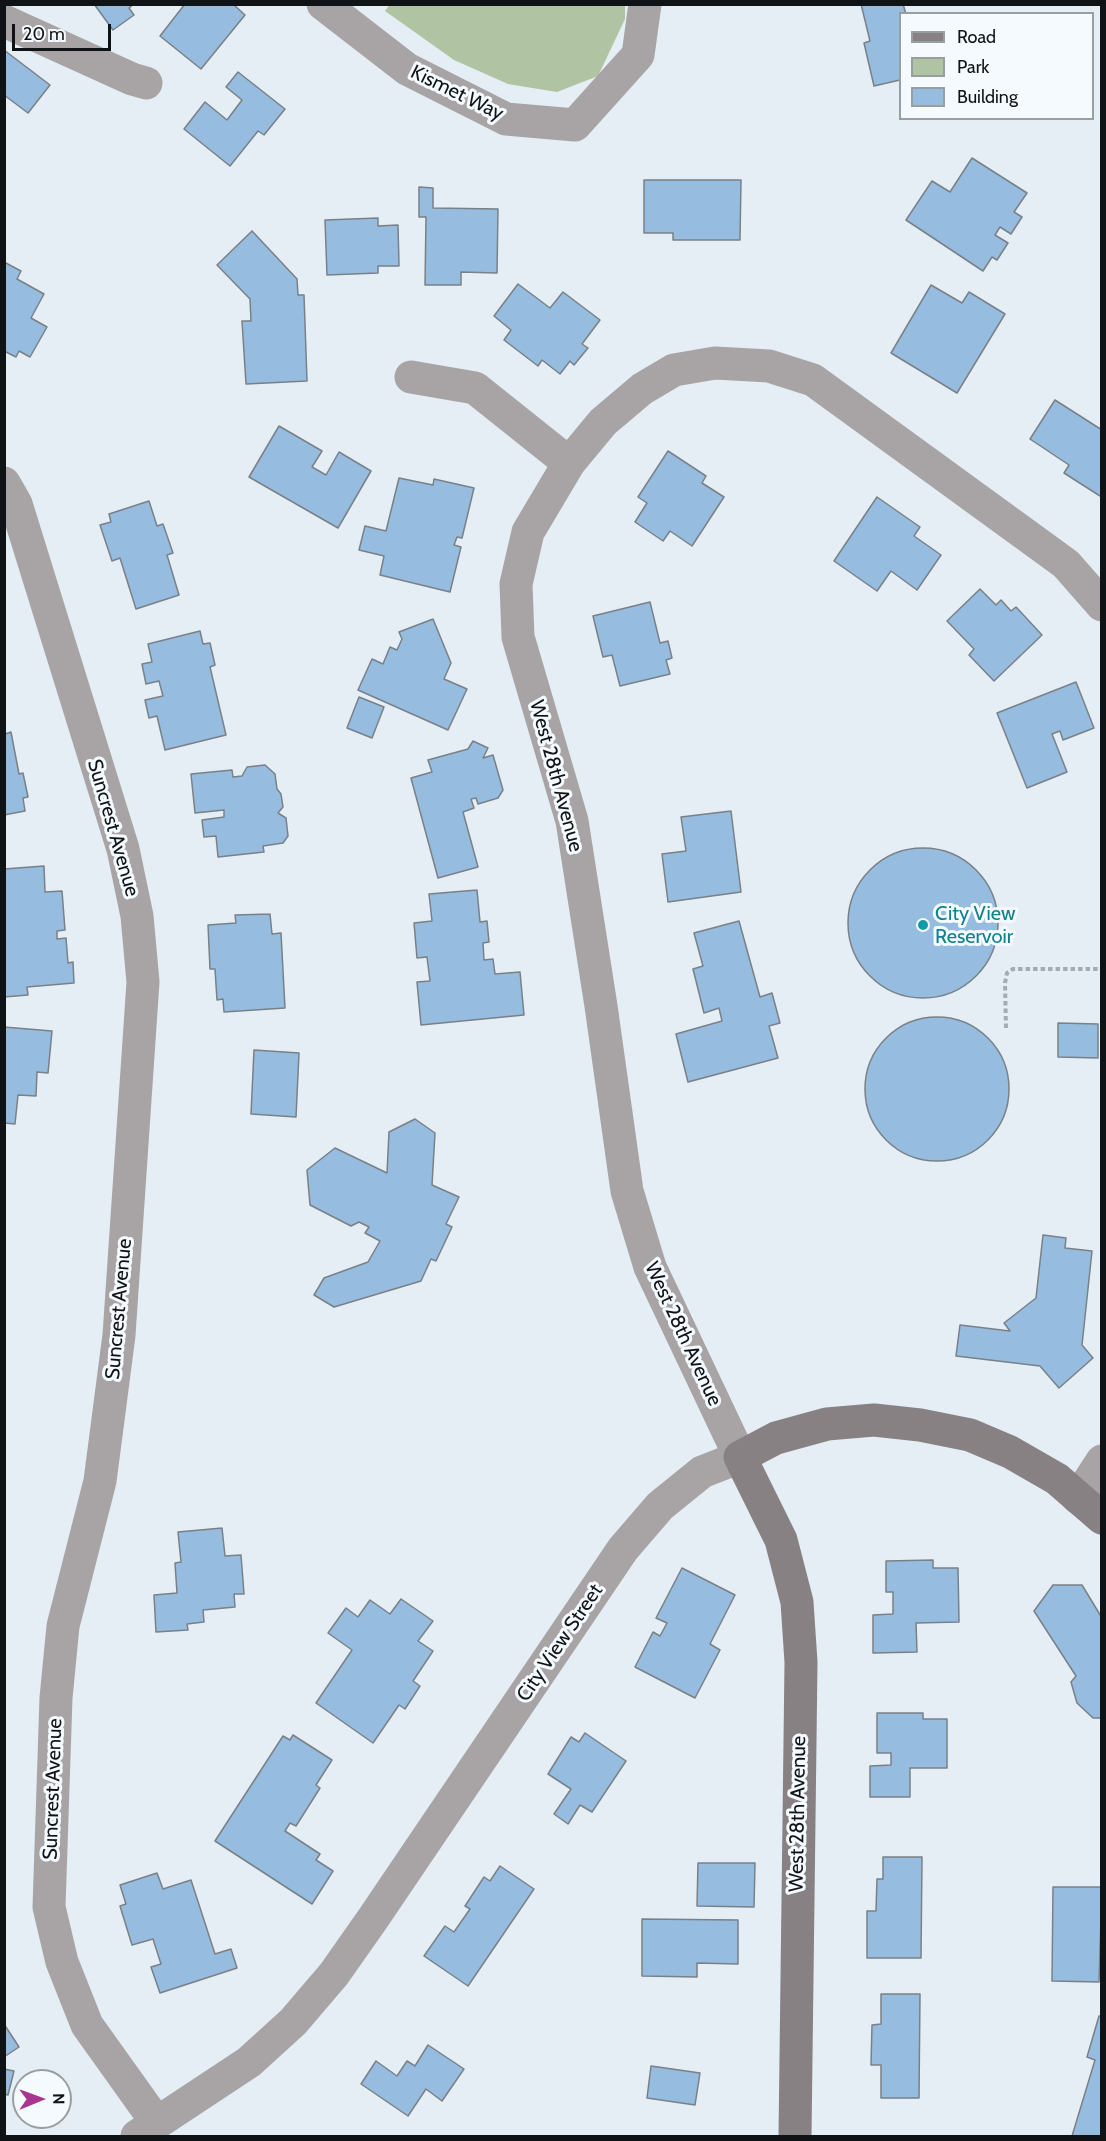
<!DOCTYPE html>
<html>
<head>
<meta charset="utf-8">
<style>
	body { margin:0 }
	#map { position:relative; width:1106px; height:2141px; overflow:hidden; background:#e5eef5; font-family:Cabin,sans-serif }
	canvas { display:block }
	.frame { position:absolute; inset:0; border:6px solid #101315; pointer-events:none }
	.legend { position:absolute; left:899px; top:12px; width:195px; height:108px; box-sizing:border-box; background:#f5faff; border:2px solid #999ea1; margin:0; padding:8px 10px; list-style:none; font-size:18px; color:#101315 }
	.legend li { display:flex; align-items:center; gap:12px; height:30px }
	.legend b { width:30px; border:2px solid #999ea1 }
	.north { position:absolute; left:12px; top:2069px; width:60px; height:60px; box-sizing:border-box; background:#f5faff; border:2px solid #999ea1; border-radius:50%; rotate:89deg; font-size:16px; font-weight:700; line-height:24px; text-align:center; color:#101315 }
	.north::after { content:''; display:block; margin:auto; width:21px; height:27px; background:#a8358f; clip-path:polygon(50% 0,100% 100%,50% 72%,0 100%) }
	.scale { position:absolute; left:12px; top:24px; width:99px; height:27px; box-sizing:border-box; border:3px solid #101315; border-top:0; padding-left:8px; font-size:18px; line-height:21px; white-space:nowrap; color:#101315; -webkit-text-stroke:4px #f5faff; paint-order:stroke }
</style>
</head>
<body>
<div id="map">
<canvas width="1106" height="2141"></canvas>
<div class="frame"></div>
<ul class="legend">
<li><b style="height:8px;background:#878184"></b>Road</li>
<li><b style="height:16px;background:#b0c3a3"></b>Park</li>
<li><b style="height:16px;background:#96bcdf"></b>Building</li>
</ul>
<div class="north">N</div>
<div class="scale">20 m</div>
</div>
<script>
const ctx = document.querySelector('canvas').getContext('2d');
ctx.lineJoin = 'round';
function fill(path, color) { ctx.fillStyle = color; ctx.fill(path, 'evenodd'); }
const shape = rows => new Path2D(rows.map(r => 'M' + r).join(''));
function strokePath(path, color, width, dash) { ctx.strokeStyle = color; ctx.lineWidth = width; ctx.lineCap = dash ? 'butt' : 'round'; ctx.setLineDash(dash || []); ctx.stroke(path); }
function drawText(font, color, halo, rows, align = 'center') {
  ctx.font = font + ' Cabin,sans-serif'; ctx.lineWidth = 6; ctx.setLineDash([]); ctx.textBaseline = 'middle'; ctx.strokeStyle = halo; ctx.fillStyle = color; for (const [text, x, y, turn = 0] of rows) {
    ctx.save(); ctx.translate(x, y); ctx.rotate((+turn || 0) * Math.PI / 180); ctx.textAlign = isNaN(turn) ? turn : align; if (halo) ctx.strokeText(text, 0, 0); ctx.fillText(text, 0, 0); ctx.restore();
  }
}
fill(shape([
	[390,4,625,4,625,19,598,76,557,92,508,84,454,60,385,11]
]), '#b0c3a3');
const building = shape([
	[94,4,134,4,129,8,134,15,113,30,94,4],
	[185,4,233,4,245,15,201,69,160,36,185,4],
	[861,4,903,4,906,14,900,14,900,80,874,86,864,43,870,41,861,4],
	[4,50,50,85,28,113,4,95,4,50],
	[238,72,285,109,264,135,258,131,230,166,184,129,205,102,227,120,242,100,226,87,238,72],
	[972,158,1027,193,1014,212,1022,217,1011,234,1000,227,995,235,1008,243,997,260,992,257,983,271,906,220,932,181,950,192,972,158],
	[644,180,741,180,740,240,673,240,673,233,644,233,644,180],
	[419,187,433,188,433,208,498,209,497,273,461,272,461,285,425,285,426,217,419,217,419,187],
	[378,218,378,226,398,225,399,266,378,266,378,273,327,275,325,220,378,218],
	[252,231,297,279,298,295,304,295,307,381,246,384,242,321,251,321,250,299,217,265,252,231],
	[4,262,21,271,17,279,44,294,31,318,47,327,30,357,19,351,16,357,4,351,4,262],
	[518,284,550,308,563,292,600,320,582,344,588,348,574,365,570,361,560,374,542,360,538,366,504,340,511,330,494,316,518,284],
	[931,285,962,303,969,292,1005,314,957,393,891,353,931,285],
	[1055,400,1102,430,1102,493,1100,496,1064,473,1069,465,1030,439,1055,400],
	[279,426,322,451,312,467,326,475,339,452,371,471,338,528,249,477,279,426],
	[668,451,706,476,702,483,724,497,692,546,670,531,663,541,635,522,647,503,638,497,668,451],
	[399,478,433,485,434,479,474,488,462,538,457,537,454,545,461,547,450,592,380,575,384,556,359,550,365,526,386,531,399,478],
	[877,497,920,527,914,536,941,555,917,590,891,571,877,591,834,561,877,497],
	[149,501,157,526,163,524,173,553,167,555,179,595,136,609,120,558,112,561,100,525,111,522,109,514,149,501],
	[980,589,996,605,1001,600,1011,611,1016,607,1042,635,994,681,969,655,974,649,947,621,980,589],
	[650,602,660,643,668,641,672,658,666,660,670,674,620,686,612,655,603,657,593,616,650,602],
	[433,619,451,663,444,679,467,689,448,730,358,690,372,659,383,664,390,647,397,650,402,639,399,632,433,619],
	[200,631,203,644,210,643,215,665,210,667,226,735,165,750,157,716,149,718,145,700,163,696,159,681,146,684,142,664,152,662,148,644,200,631],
	[1076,682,1094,728,1063,740,1060,731,1052,734,1067,772,1027,788,997,713,1076,682],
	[359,697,384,707,372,738,347,728,359,697],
	[4,730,5,734,11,732,19,774,23,773,28,797,23,798,25,811,4,815,4,730],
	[473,741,488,748,483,758,493,755,503,790,498,798,478,804,476,798,471,799,474,808,463,812,478,867,438,878,411,778,432,772,428,760,468,749,473,741],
	[265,765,275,774,277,789,281,794,283,807,278,813,286,818,288,836,283,843,263,846,264,852,218,857,216,836,204,837,202,820,224,817,224,810,195,813,191,774,232,770,233,777,242,776,247,767,265,765],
	[731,811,741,892,668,902,662,854,686,851,681,817,731,811],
	'848 923a75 75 0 1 1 150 0a75 75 0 1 1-150 0Z',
	[44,866,45,892,62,891,65,930,57,931,57,939,66,938,68,963,73,962,74,983,27,987,28,995,4,997,4,869,44,866],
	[477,890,480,922,487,921,489,942,483,943,484,960,493,959,495,974,520,972,524,1015,421,1025,417,982,430,981,427,957,417,958,414,923,432,921,429,894,477,890],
	[270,914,272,934,281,933,285,1008,224,1012,223,999,217,1000,215,969,210,969,208,925,236,923,235,915,270,914],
	[739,921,760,997,772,993,780,1023,769,1026,778,1058,688,1082,676,1034,722,1021,719,1008,704,1013,693,969,703,966,694,933,739,921],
	'865 1089a72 72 0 1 1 144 0a72 72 0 1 1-144 0Z',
	[1058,1023,1098,1024,1098,1058,1058,1057,1058,1023],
	[4,1027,52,1031,48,1073,37,1072,36,1096,18,1095,15,1124,4,1123,4,1027],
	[254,1050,299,1053,296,1117,251,1114,254,1050],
	[415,1119,435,1133,432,1185,459,1197,446,1224,452,1227,436,1261,431,1259,421,1281,334,1307,314,1295,324,1278,368,1262,380,1241,365,1233,369,1227,359,1222,351,1226,310,1205,307,1170,335,1148,387,1173,389,1132,415,1119],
	[1043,1235,1066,1238,1065,1248,1092,1251,1082,1345,1093,1358,1059,1388,1040,1366,956,1356,960,1325,1010,1331,1004,1323,1036,1298,1043,1235],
	[222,1528,225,1556,241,1555,244,1594,234,1594,235,1607,203,1610,204,1622,187,1624,188,1630,156,1632,154,1595,177,1593,175,1563,181,1562,178,1532,222,1528],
	[933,1560,933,1568,958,1568,959,1622,916,1623,917,1652,873,1653,873,1615,893,1614,893,1592,886,1592,886,1561,933,1560],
	[682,1568,735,1595,710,1644,720,1650,695,1698,635,1667,653,1632,660,1636,667,1623,656,1618,682,1568],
	[1053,1585,1082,1585,1102,1618,1102,1718,1093,1718,1077,1703,1071,1682,1076,1676,1034,1611,1053,1585],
	[401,1599,433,1621,418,1641,433,1651,413,1681,420,1686,405,1709,399,1705,373,1743,316,1703,352,1650,328,1633,346,1608,358,1617,370,1600,390,1614,401,1599],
	[877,1713,923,1713,923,1719,947,1719,947,1768,910,1768,910,1797,870,1797,870,1766,891,1765,891,1753,877,1753,877,1713],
	[585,1733,626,1761,592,1812,580,1805,568,1824,554,1814,571,1789,548,1774,571,1737,579,1742,585,1733],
	[293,1735,332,1760,316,1785,320,1788,296,1826,290,1823,285,1831,320,1854,316,1860,333,1871,312,1904,215,1841,283,1736,290,1740,293,1735],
	[883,1857,922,1857,921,1958,867,1958,867,1911,876,1911,877,1879,883,1879,883,1857],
	[698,1863,755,1863,754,1907,697,1906,698,1863],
	[500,1866,534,1889,468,1986,424,1956,445,1926,454,1932,470,1909,465,1906,484,1877,490,1881,500,1866],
	[157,1873,163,1889,191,1880,215,1954,231,1949,237,1968,160,1993,151,1967,161,1964,153,1939,132,1945,120,1906,126,1904,120,1885,157,1873],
	[1053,1887,1102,1887,1099,1982,1052,1981,1053,1887],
	[642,1919,738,1920,738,1964,697,1963,697,1977,642,1976,642,1919],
	[881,1994,920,1994,919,2098,881,2098,881,2065,871,2065,872,2025,881,2024,881,1994],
	[1099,2016,1102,2016,1102,2136,1072,2136,1095,2060,1087,2057,1099,2016],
	[4,2024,19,2047,4,2057,4,2024],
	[428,2045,464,2069,442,2101,426,2089,408,2116,361,2084,376,2061,397,2076,407,2061,415,2066,428,2045],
	[651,2066,700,2073,695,2105,647,2098,651,2066],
	[4,2069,14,2071,8,2095,4,2094,4,2069]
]);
fill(building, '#96bcdf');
strokePath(building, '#798087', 1.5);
strokePath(shape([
	[1006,1028,1005,983,1007,973,1013,969,1102,969]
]), '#a5acb1', 4, [4.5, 3]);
strokePath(shape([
	[323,4,407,69,506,119,575,125,638,55,645,4],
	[4,21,132,79,146,83],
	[411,377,475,388,569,463],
	[4,483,16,504,123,849,137,916,143,982,119,1335,100,1481,63,1626,56,1698,49,1907,62,1962,87,2025,157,2123],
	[1078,1498,1102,1461],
	[137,2136,249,2062,293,2022,334,1974,374,1917,623,1549,660,1506,702,1472,740,1457,650,1267,627,1191,601,1006,572,821,518,637,516,584,528,532,569,463,603,422,642,389,674,370,715,363,769,366,813,380,1066,564,1102,605]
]), '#a8a4a6', 33);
strokePath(shape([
	[795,2136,801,1662,797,1602,781,1540,740,1457,776,1438,827,1424,874,1420,920,1425,970,1435,1010,1452,1057,1479,1102,1518]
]), '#878184', 33);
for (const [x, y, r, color] of [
	[923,925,6,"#0f9aa8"]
]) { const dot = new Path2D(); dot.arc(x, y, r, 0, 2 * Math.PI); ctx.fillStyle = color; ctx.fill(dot); strokePath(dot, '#f5faff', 2); }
drawText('20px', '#101315', '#f5faff', [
	["Kismet Way",457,93,26],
	["West 28th Avenue",556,776,75],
	["Suncrest Avenue",113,828,74],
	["Suncrest Avenue",119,1309,-85],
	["West 28th Avenue",683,1334,65],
	["City View Street",560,1643,-56],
	["Suncrest Avenue",53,1789,-88],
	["West 28th Avenue",798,1814,-89]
]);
drawText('20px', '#0d838f', '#f5faff', [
	["City View",935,914],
	["Reservoir",935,937]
], 'left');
</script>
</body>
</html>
